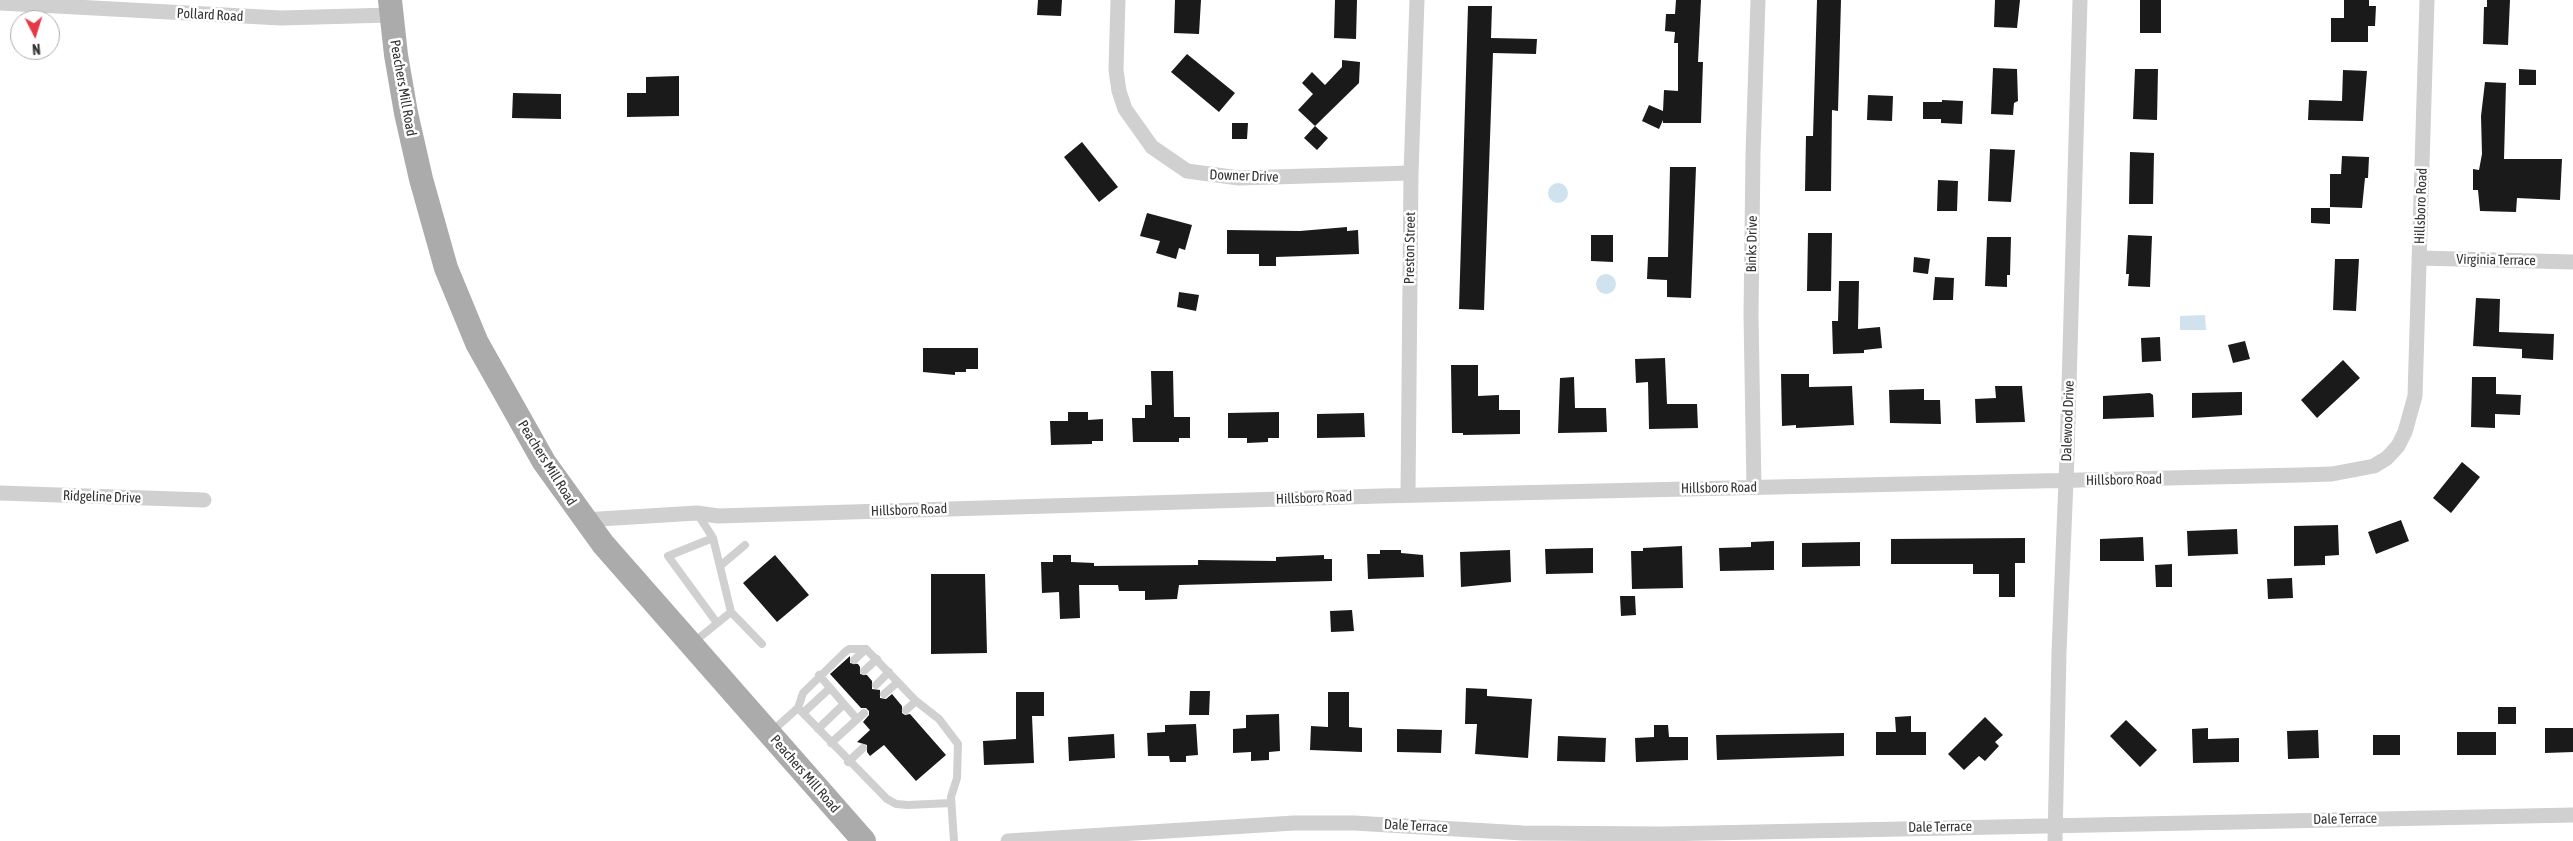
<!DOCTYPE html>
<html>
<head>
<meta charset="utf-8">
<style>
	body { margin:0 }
	#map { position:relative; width:2573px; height:841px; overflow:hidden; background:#fff; font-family:"Asap Condensed",sans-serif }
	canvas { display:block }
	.north { position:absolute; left:10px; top:10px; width:50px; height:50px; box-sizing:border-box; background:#fff; border:1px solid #adadad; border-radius:50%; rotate:175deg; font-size:14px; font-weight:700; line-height:20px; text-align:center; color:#333 }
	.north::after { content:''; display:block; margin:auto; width:18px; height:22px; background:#e63946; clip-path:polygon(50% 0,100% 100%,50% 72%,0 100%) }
</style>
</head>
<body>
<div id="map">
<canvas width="2573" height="841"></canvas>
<div class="north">N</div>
</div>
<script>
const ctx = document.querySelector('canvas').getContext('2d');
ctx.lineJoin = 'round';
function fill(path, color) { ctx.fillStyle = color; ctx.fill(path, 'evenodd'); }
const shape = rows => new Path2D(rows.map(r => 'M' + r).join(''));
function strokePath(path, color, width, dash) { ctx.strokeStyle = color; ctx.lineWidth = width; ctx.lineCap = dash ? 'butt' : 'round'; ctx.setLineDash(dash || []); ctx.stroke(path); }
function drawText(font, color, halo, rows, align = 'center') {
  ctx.font = font + ' "Asap Condensed",sans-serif'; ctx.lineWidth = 5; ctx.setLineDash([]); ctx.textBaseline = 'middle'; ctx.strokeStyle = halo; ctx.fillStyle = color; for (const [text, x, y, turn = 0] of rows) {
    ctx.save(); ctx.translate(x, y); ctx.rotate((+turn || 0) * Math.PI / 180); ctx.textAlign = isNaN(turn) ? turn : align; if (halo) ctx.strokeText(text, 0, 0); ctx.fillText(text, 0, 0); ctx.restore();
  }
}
fill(shape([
	'1548 193a10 10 0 1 1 20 0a10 10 0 1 1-20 0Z',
	'1596 284a10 10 0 1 1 20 0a10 10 0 1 1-20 0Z',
	[2205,315,2206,330,2180,330,2180,316]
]), '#cfe2ee');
fill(shape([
	[1038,0,1062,0,1061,16,1037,15],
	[1175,0,1201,0,1199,34,1174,33],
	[1335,0,1357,0,1356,39,1334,38],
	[1676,0,1701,0,1698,62,1703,62,1701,123,1663,123,1663,120,1659,129,1642,121,1649,105,1663,111,1664,90,1678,91,1678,43,1674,43,1675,32,1665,31,1666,14,1675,14],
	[1817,0,1841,0,1838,111,1832,110,1831,191,1805,191,1806,136,1813,136],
	[1995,0,2020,0,2017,28,1994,27],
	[2140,0,2161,0,2161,33,2140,33],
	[2344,0,2369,0,2369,6,2376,6,2375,26,2368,26,2368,42,2331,42,2331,18,2344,18],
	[2487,0,2510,0,2508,45,2483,44,2484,7,2487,7],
	[1468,6,1492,6,1491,38,1537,39,1536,54,1493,53,1484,310,1459,309],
	[1187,54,1235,93,1219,112,1171,72],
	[1342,60,1360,62,1359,83,1315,126,1298,110,1313,94,1302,83,1312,72,1325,85,1342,67],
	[1993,68,2017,69,2018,101,2014,103,2013,115,1991,114],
	[2135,69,2158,69,2157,120,2133,119],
	[2519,69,2536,70,2536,85,2519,85],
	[2343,70,2367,71,2363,121,2308,120,2309,100,2342,101],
	[679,76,679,116,627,117,627,93,646,93,646,77],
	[2485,82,2506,83,2504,159,2562,159,2560,200,2517,198,2516,212,2480,211,2478,190,2473,190,2473,169,2479,170,2482,154,2481,116],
	[513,93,561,94,561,119,512,118],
	[1868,95,1893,96,1892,121,1867,120],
	[1942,100,1963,101,1962,124,1941,123,1941,119,1923,119,1923,102,1942,102],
	[1232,123,1248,123,1247,139,1232,139],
	[1315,126,1328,138,1317,150,1304,138],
	[1082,142,1118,187,1099,202,1064,157],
	[1990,149,2015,150,2011,202,1988,201],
	[2130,152,2154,153,2153,204,2129,204],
	[2342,156,2369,157,2368,178,2365,178,2362,208,2330,207,2330,174,2341,174],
	[1670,167,1696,167,1691,298,1667,297,1667,280,1647,279,1648,257,1668,257],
	[1938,180,1958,181,1957,211,1937,211],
	[2311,208,2330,208,2330,224,2311,223],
	[1147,213,1192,225,1185,250,1179,248,1176,259,1156,253,1160,241,1140,236],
	[1347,227,1347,231,1358,230,1359,254,1276,257,1276,266,1259,266,1259,254,1227,254,1227,230,1300,231],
	[1808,233,1832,233,1831,291,1807,291],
	[1591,235,1613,235,1613,262,1591,261],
	[2128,235,2152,236,2150,287,2128,286,2129,274,2126,274],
	[1987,237,2011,237,2010,275,2007,275,2007,287,1985,286],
	[1914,257,1930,259,1928,274,1913,272],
	[2335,259,2359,259,2356,311,2333,310],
	[1935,277,1954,278,1953,300,1933,300],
	[1839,281,1859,281,1858,329,1880,327,1882,348,1864,350,1864,353,1833,354,1832,321,1838,321],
	[1179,292,1199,295,1196,311,1177,307],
	[2476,298,2500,299,2499,332,2554,334,2553,360,2522,358,2522,349,2473,346],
	[2160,337,2161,361,2142,362,2141,338],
	[2245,341,2250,359,2233,363,2228,345],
	[923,348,978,348,978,369,966,369,966,372,955,372,955,375,923,372],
	[1665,358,1667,404,1697,404,1698,428,1649,429,1648,382,1636,383,1635,359],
	[2343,360,2360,378,2317,418,2301,400],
	[1451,365,1478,365,1478,396,1499,395,1499,410,1520,410,1520,434,1463,435,1463,433,1452,433],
	[1151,371,1173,371,1174,417,1190,417,1190,438,1179,438,1179,442,1133,442,1132,418,1145,418,1145,405,1152,405],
	[1781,374,1809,374,1809,387,1852,386,1854,425,1796,428,1796,425,1782,426],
	[1574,377,1575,408,1606,408,1607,432,1558,433,1560,378],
	[2472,377,2496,377,2496,394,2521,395,2520,415,2495,414,2495,428,2471,427],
	[1995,386,2022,386,2025,422,1976,423,1975,399,1996,398],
	[1924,389,1924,400,1940,400,1941,424,1890,423,1889,390],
	[2242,392,2242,415,2192,418,2192,393],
	[2150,393,2153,395,2154,417,2103,419,2103,396],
	[1068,412,1088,412,1088,420,1103,419,1103,441,1092,441,1092,444,1051,445,1050,421,1068,421],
	[1279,412,1279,438,1268,438,1268,442,1247,443,1247,438,1228,438,1228,413],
	[1364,413,1365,437,1317,438,1317,414],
	[2462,462,2480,477,2451,513,2433,498],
	[2401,520,2409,541,2376,554,2368,532],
	[2338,525,2339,555,2325,556,2325,565,2294,566,2294,526],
	[2237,529,2238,554,2188,556,2187,531],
	[2143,537,2144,561,2100,561,2100,539],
	[2025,538,2025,563,2015,563,2015,597,1999,597,1999,574,1973,574,1973,564,1891,564,1891,539],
	[1774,541,1774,570,1720,571,1719,548,1751,547,1751,542],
	[1860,542,1860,566,1802,567,1802,543],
	[1682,546,1683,588,1632,589,1631,551,1643,551,1643,548],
	[1593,548,1593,573,1546,574,1545,549],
	[1380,550,1401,550,1401,553,1423,555,1424,577,1368,579,1367,554,1380,554],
	[1510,550,1511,582,1461,587,1460,552],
	[775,555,809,595,777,622,743,583],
	[1053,555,1071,555,1071,562,1094,563,1094,566,1198,565,1198,560,1276,561,1276,557,1324,555,1324,559,1332,559,1332,581,1179,585,1177,599,1145,600,1145,591,1119,591,1118,585,1079,585,1080,618,1060,619,1059,592,1042,593,1041,562,1053,562],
	[2172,564,2172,587,2156,587,2155,565],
	[931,574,985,574,987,653,931,654],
	[2292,578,2293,598,2268,599,2267,579],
	[1620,596,1635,596,1636,615,1621,616],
	[1352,610,1354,631,1331,632,1330,611],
	[850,656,850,663,858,664,860,667,860,674,867,675,872,681,872,689,880,690,880,698,886,699,892,694,902,706,902,713,905,715,910,714,946,755,916,781,884,745,870,756,867,752,867,745,857,742,870,730,863,722,869,715,869,711,866,708,861,708,830,674],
	[1466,688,1487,689,1487,696,1532,699,1528,758,1475,754,1477,724,1465,724],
	[1190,691,1210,691,1209,715,1189,715],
	[1016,692,1044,692,1044,716,1032,716,1034,763,984,765,983,741,1016,739],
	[1328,692,1349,692,1349,727,1362,728,1362,752,1310,750,1311,726,1328,727],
	[2498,707,2516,707,2516,724,2498,724],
	[1279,714,1280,751,1269,752,1269,760,1251,761,1251,752,1233,753,1233,729,1246,728,1246,715],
	[1911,716,1911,732,1926,732,1926,755,1876,755,1876,732,1896,732,1895,717],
	[1985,717,2003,735,1995,742,1999,746,1985,761,1979,756,1964,770,1948,754],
	[2126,720,2157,750,2140,767,2110,736],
	[1196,724,1198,755,1186,756,1186,762,1170,762,1169,756,1148,756,1147,733,1165,732,1165,725],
	[1654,725,1668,725,1669,737,1688,737,1688,760,1636,762,1635,738,1654,737],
	[2208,728,2208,739,2239,738,2239,762,2193,763,2192,729],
	[2545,728,2573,728,2573,752,2545,753],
	[1397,729,1442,730,1441,753,1397,752],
	[2318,730,2319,758,2288,759,2287,731],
	[2457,732,2496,732,2496,755,2457,755],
	[1844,733,1844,756,1717,760,1716,735],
	[1114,734,1115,758,1069,761,1068,737],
	[2373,735,2400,735,2400,755,2373,755],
	[1558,736,1606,738,1605,762,1557,761]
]), '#1a1a1a');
strokePath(shape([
	[697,513,713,538,731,612],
	[713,538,668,556,717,623],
	[720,566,745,545],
	[694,642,731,612,762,644],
	[854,660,866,649],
	[864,671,877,659],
	[819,675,857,719],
	[876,685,889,672],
	[884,694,898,682],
	[798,708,803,693,845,652,849,649,866,649,916,701,939,719,958,744,957,778,951,797,954,841],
	[906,710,916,701],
	[803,713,830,688],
	[818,729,844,704],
	[771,732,798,708,887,799,896,804,908,805,951,803],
	[831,743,864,713],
	[848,762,863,748]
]), '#d0d0d0', 8);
strokePath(shape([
	[1118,0,1116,70,1119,91,1125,109,1152,147,1187,171,1239,178,1411,173],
	[0,3,281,18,391,15],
	[2419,258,2573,262],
	[1754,487,1751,315,1753,154,1758,0],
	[0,493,204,500],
	[1408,495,1411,173,1417,0],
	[583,520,697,513,718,516,1380,496,2300,475,2332,474,2374,466,2387,458,2398,446,2405,432,2415,396,2427,0],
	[1008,841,1294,823,1354,823,1523,833,1661,834,2573,815],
	[2055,841,2059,652,2067,456,2080,0]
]), '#d0d0d0', 15);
strokePath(shape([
	[390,0,396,55,406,113,421,179,446,268,477,343,544,462,603,544,864,841]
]), '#ababab', 24);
drawText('14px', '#333', '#fff', [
	["Pollard Road",210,15,3],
	["Peachers Mill Road",403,88,80],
	["Downer Drive",1244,176,2],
	["Hillsboro Road",2421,206,-88],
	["Binks Drive",1752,244,-89],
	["Preston Street",1410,248,-89],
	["Virginia Terrace",2496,260,1],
	["Dalewood Drive",2068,421,-88],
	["Peachers Mill Road",547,463,58],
	["Hillsboro Road",2124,480,-1],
	["Hillsboro Road",1719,488,-1],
	["Ridgeline Drive",102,497,2],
	["Hillsboro Road",1314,498,-2],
	["Hillsboro Road",909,510,-2],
	["Peachers Mill Road",805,774,49],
	["Dale Terrace",2345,819,-1],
	["Dale Terrace",1416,826,3],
	["Dale Terrace",1940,827,-1]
]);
</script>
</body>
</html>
